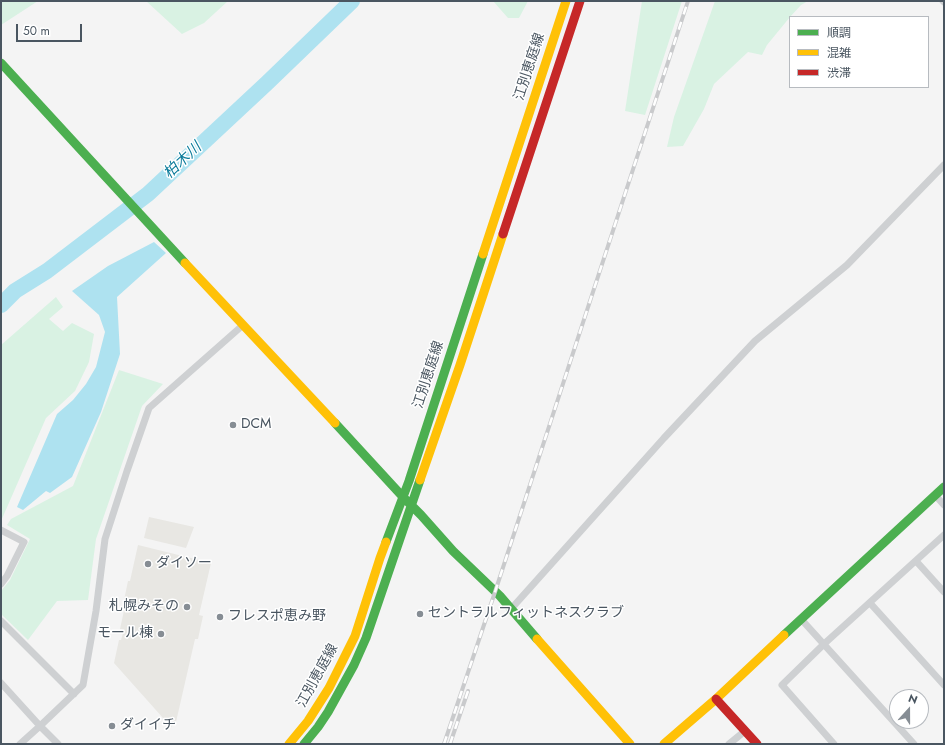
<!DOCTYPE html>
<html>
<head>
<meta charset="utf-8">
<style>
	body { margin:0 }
	#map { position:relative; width:945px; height:745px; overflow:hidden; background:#f4f4f4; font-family:Jost,"Noto Sans JP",sans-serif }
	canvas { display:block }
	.frame { position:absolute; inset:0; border:2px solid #4a5661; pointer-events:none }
	.legend { position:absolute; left:789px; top:16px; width:140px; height:72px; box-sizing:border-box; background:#fff; border:1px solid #b7bbc0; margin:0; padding:5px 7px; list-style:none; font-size:12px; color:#4a5661 }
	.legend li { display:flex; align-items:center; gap:8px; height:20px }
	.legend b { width:20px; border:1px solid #b7bbc0 }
	.north { position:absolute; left:889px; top:689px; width:40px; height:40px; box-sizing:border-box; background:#fff; border:1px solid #b7bbc0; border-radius:50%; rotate:21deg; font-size:11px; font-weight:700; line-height:16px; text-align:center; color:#4a5661 }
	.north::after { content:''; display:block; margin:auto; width:14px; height:18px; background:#868d94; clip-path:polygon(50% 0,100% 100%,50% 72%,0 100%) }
	.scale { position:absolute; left:16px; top:24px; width:66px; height:18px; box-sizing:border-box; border:2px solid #4a5661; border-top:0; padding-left:5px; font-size:12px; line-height:14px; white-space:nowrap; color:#4a5661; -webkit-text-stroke:3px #fff; paint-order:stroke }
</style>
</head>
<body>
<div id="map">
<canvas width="945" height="745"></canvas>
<div class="frame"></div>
<ul class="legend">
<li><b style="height:5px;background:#4caf50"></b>順調</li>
<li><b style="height:5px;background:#ffc107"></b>混雑</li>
<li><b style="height:5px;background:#c62828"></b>渋滞</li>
</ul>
<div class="north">N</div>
<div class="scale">50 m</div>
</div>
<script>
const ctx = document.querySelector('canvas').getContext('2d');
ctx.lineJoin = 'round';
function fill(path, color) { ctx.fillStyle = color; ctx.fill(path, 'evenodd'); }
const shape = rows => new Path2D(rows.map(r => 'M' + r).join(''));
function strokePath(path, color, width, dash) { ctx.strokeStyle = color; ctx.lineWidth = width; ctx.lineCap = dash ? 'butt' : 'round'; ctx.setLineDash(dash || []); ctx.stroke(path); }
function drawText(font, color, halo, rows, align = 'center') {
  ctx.font = font + ' Jost,"Noto Sans JP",sans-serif'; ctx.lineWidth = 3; ctx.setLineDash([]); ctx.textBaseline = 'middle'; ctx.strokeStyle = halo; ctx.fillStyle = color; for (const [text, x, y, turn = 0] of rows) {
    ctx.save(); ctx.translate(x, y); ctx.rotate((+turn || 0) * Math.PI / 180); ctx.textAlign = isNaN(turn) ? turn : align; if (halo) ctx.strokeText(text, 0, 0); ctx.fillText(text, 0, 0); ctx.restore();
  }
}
fill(shape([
	[149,517,194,527,186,548,144,538],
	[138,545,211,563,199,615,203,616,198,639,195,639,176,722,171,727,114,663,119,640,121,640,124,630,120,629,125,606,123,605,128,581,130,581]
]), '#e8e7e3');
fill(shape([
	[1,1,38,1,1,25],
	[146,1,228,1,204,23,182,34],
	[493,1,528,1,519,18,508,18],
	[642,1,682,1,645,115,625,111],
	[715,1,808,1,801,5,790,17,767,45,762,55,748,52,714,84,704,109,683,146,667,147,674,117],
	[56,297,63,307,49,319,63,331,72,323,94,334,89,362,75,391,46,418,1,521,1,345],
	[119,370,163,384,142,406,96,539,88,600,57,601,28,640,1,614,1,591,10,580,30,539,7,525,11,519,73,486]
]), '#d9f2e3');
fill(shape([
	[154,242,166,253,117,297,120,354,101,412,72,477,50,493,46,491,23,510,17,507,57,414,73,400,86,384,96,367,105,332,99,315,72,291,108,266]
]), '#aee2f0');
strokePath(shape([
	[1,305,15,291,47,271,148,194,267,83,352,1]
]), '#aee2f0', 16);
strokePath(shape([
	[943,1,944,2],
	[935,495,944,505],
	[1,530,24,542,7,576,1,584],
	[916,561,944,592],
	[870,603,944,685],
	[511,609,664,438,755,341,847,265,944,165],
	[801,619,914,744],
	[1,621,74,694],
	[1,683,40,726,83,685,96,611,105,539,127,471,149,408,243,325],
	[20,744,40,726,58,744],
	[729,744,745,731],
	[834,744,782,685,824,644,944,535]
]), '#ced0d2', 7);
strokePath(shape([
	[1,63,185,263],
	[335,423,403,497,421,515,453,551,500,596,537,639],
	[386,542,409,481,483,254],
	[784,635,944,487],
	[304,744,318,727,328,712,354,665,366,638,420,480]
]), '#4caf50', 9);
strokePath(shape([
	[483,254,566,1],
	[185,263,335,423],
	[420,480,460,365,503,234],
	[537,639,630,744],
	[289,744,308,721,329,688,355,636,380,558,386,542],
	[664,744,716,699,784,635]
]), '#ffc107', 9);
strokePath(shape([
	[503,234,580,1],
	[716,699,757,744]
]), '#c62828', 9);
const rail = shape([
	[444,744,495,592,688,1],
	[450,744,468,691]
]);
strokePath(rail, '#c9cacc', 4);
strokePath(rail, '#fff', 2.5, [8]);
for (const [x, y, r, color] of [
	[233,425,4,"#868d94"],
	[148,564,4,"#868d94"],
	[187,607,4,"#868d94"],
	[420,614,4,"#868d94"],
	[220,617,4,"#868d94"],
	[161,634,4,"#868d94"],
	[112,726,4,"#868d94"]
]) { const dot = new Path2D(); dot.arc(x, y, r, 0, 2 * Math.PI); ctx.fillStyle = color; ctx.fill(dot); strokePath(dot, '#fff', 1.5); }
drawText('14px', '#4a5661', '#fff', [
	["江別恵庭線",530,67,-72],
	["江別恵庭線",429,375,-72],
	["江別恵庭線",318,676,-61]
]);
drawText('14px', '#4a5661', '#fff', [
	["DCM",241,425],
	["ダイソー",156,564],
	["札幌みその",179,607,"right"],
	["セントラルフィットネスクラブ",428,614],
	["フレスポ恵み野",228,617],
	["モール棟",153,634,"right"],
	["ダイイチ",120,726]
], 'left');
drawText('italic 15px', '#0c7c9b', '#fff', [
	["柏木川",183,161,-43]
]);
</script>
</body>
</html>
